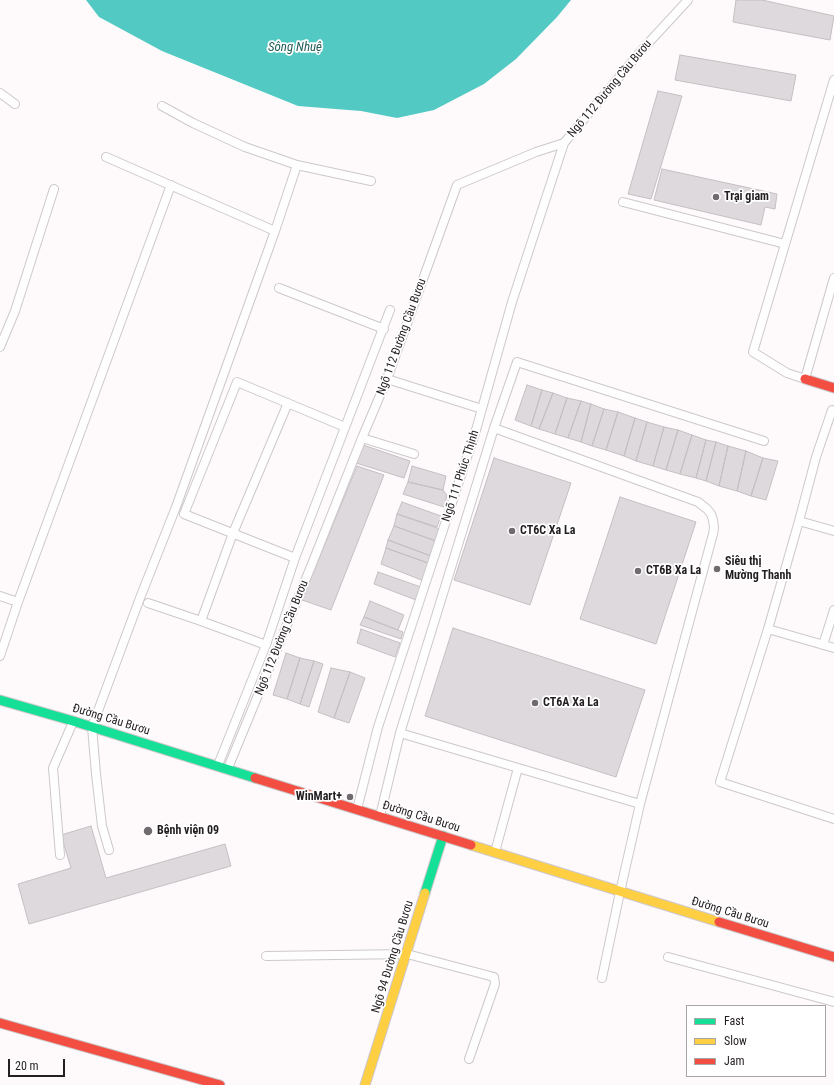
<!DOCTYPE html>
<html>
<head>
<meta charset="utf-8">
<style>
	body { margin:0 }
	#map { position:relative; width:834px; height:1085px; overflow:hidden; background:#fefafc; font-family:"Roboto Condensed",sans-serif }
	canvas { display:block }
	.legend { position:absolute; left:686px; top:1005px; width:140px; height:72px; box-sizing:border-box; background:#fff; border:1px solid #a7a5a6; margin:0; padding:5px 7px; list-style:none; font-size:12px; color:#231e21 }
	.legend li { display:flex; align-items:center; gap:8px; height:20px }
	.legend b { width:20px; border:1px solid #a7a5a6 }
	.scale { position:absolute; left:8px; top:1059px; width:57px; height:18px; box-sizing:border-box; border:2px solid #231e21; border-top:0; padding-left:5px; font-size:12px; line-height:14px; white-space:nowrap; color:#231e21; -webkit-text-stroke:3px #fff; paint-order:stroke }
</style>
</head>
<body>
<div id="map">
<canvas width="834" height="1085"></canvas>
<ul class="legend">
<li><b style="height:5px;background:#16e098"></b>Fast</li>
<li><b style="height:5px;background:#ffcf43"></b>Slow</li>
<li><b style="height:5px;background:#f24e42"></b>Jam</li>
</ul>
<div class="scale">20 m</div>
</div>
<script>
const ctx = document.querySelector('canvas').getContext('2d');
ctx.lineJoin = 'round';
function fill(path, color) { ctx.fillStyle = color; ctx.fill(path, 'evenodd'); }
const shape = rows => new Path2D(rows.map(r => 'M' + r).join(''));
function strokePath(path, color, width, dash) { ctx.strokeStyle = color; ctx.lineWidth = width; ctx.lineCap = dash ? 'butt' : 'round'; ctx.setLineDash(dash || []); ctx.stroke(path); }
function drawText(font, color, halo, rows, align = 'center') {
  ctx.font = font + ' "Roboto Condensed",sans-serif'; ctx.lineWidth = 3.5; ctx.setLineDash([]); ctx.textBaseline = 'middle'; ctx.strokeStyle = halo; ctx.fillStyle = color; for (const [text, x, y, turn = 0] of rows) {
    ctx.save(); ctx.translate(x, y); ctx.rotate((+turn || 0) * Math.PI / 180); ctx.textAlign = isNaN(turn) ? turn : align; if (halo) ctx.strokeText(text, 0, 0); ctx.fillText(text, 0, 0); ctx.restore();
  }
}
fill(shape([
	[86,0,571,0,557,17,516,59,484,84,434,110,397,118,361,111,298,106,162,51,99,17]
]), '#52cac3');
const building = shape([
	[736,0,762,0,834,16,830,40,733,22,736,0],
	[680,55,796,75,791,101,675,80,680,55],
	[658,91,682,96,651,199,628,194,658,91],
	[662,169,777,194,775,209,765,207,761,225,654,200,662,169],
	[527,385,542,390,531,426,515,420,527,385],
	[542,390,553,393,539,429,531,426,542,390],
	[553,393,567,398,555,434,539,429,553,393],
	[567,398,581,401,568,438,555,434,567,398],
	[581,401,591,404,581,442,568,438,581,401],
	[591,404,604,409,592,446,581,442,591,404],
	[604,409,618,412,606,450,592,446,604,409],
	[618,412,635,418,624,456,606,450,618,412],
	[635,418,647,422,636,461,624,456,635,418],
	[647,422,664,427,653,466,636,461,647,422],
	[664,427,678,430,666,470,653,466,664,427],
	[678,430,692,435,680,474,666,470,678,430],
	[692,435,706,440,696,478,680,474,692,435],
	[706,440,716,442,706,481,696,478,706,440],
	[716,442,728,446,719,486,706,481,716,442],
	[363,445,410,461,404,478,356,463,363,445],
	[728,446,746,451,737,491,719,486,728,446],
	[746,451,763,458,751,496,737,491,746,451],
	[494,458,571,483,530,605,454,580,494,458],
	[763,458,778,461,766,500,751,496,763,458],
	[357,466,384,475,331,610,302,600,357,466],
	[412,466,446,476,443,490,408,482,412,466],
	[408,482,443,490,447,495,444,507,403,494,408,482],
	[620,497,696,522,656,644,580,619,620,497],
	[402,502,441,516,437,527,397,514,402,502],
	[397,514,440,529,436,541,394,526,397,514],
	[394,526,436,541,431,556,388,540,394,526],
	[388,540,431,556,428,563,386,548,388,540],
	[386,548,428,563,424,581,381,564,386,548],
	[378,572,421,587,416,600,374,584,378,572],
	[370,601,404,615,398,630,364,617,370,601],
	[364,617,403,632,401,639,360,625,364,617],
	[453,628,645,690,616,777,425,716,453,628],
	[361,629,400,643,395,657,357,643,361,629],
	[286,653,300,658,287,699,273,695,286,653],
	[300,658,314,661,300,704,287,699,300,658],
	[314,661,323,664,309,707,300,704,314,661],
	[331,668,350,672,334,718,318,712,331,668],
	[350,672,365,678,349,723,334,718,350,672],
	[91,826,106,878,225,844,231,866,29,924,18,884,71,868,61,835,91,826]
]);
fill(building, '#ddd9dc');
strokePath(building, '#c4bfc2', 1);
const lane = shape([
	[834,80,753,352,787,373,805,379,834,278],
	[0,93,15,104],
	[162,106,193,123,245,147,297,165],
	[106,157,275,231],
	[623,202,785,244],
	[279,288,384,329],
	[0,347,15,311,54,189],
	[387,379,482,409],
	[832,410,816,457,799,521,768,629,720,782,834,819],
	[494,428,698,502,707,509,711,514,713,520,714,528,713,534,640,804,620,892,602,978],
	[362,438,414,454],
	[799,521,834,531],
	[295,558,184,514,237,382,345,427],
	[0,596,18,602],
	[148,603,201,621,266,645],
	[201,621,233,533,288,403],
	[768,629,834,648],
	[823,645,834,610],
	[0,656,18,602,171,185],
	[400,733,494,428,517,362,764,441],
	[218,765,266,645,295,558,390,310],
	[228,768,312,564,362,438,387,379,457,185,536,152,564,143,641,51,688,0],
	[357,809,378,727,476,430,512,302,564,143],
	[380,816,400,733,640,804],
	[109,850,102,826,96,774,92,727,140,598,176,507,275,231,297,165,371,181],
	[495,852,518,768],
	[60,855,53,768,73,722],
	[266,956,407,954,494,977,495,984,469,1059],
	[668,957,834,1002]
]);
const fast = shape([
	[0,700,73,721,255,778],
	[425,893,443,836]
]);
const slow = shape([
	[471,845,719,922],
	[365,1085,425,893]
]);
const jam = shape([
	[805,379,834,388],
	[255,778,471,845],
	[719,922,834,957],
	[0,1023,220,1085]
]);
strokePath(lane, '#ccc8cb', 10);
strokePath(fast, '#ccc8cb', 11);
strokePath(slow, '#ccc8cb', 11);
strokePath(jam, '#ccc8cb', 11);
strokePath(lane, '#fffeff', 8);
strokePath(fast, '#16e098', 9);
strokePath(slow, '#ffcf43', 9);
strokePath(jam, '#f24e42', 9);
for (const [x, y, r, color] of [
	[716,197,4,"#706b6e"],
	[512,531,4,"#706b6e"],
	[717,569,4,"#706b6e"],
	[638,571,4,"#706b6e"],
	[535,703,4,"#706b6e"],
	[350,797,4,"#706b6e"],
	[148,831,5,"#706b6e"]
]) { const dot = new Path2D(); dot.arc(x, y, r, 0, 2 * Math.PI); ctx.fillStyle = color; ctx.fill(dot); strokePath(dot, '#fff', 1.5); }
drawText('12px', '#231e21', '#fff', [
	["Ngõ 112 Đường Cầu Bươu",610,89,-50],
	["Ngõ 112 Đường Cầu Bươu",402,337,-70],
	["Ngõ 111 Phúc Thịnh",461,476,-72],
	["Ngõ 112 Đường Cầu Bươu",282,638,-68],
	["Đường Cầu Bươu",111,720,17],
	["Đường Cầu Bươu",421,817,17],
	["Đường Cầu Bươu",730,913,17],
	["Ngõ 94 Đường Cầu Bươu",393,957,-73]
]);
drawText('bold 12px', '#231e21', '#fff', [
	["Trại giam",724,197],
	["CT6C Xa La",520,531],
	["Siêu thị",725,562],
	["Mường Thanh",725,576],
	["CT6B Xa La",646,571],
	["CT6A Xa La",543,703],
	["WinMart+",342,797,"right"],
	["Bệnh viện 09",157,831]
], 'left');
drawText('italic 13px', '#235d58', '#fff', [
	["Sông Nhuệ",295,48]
]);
</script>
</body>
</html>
